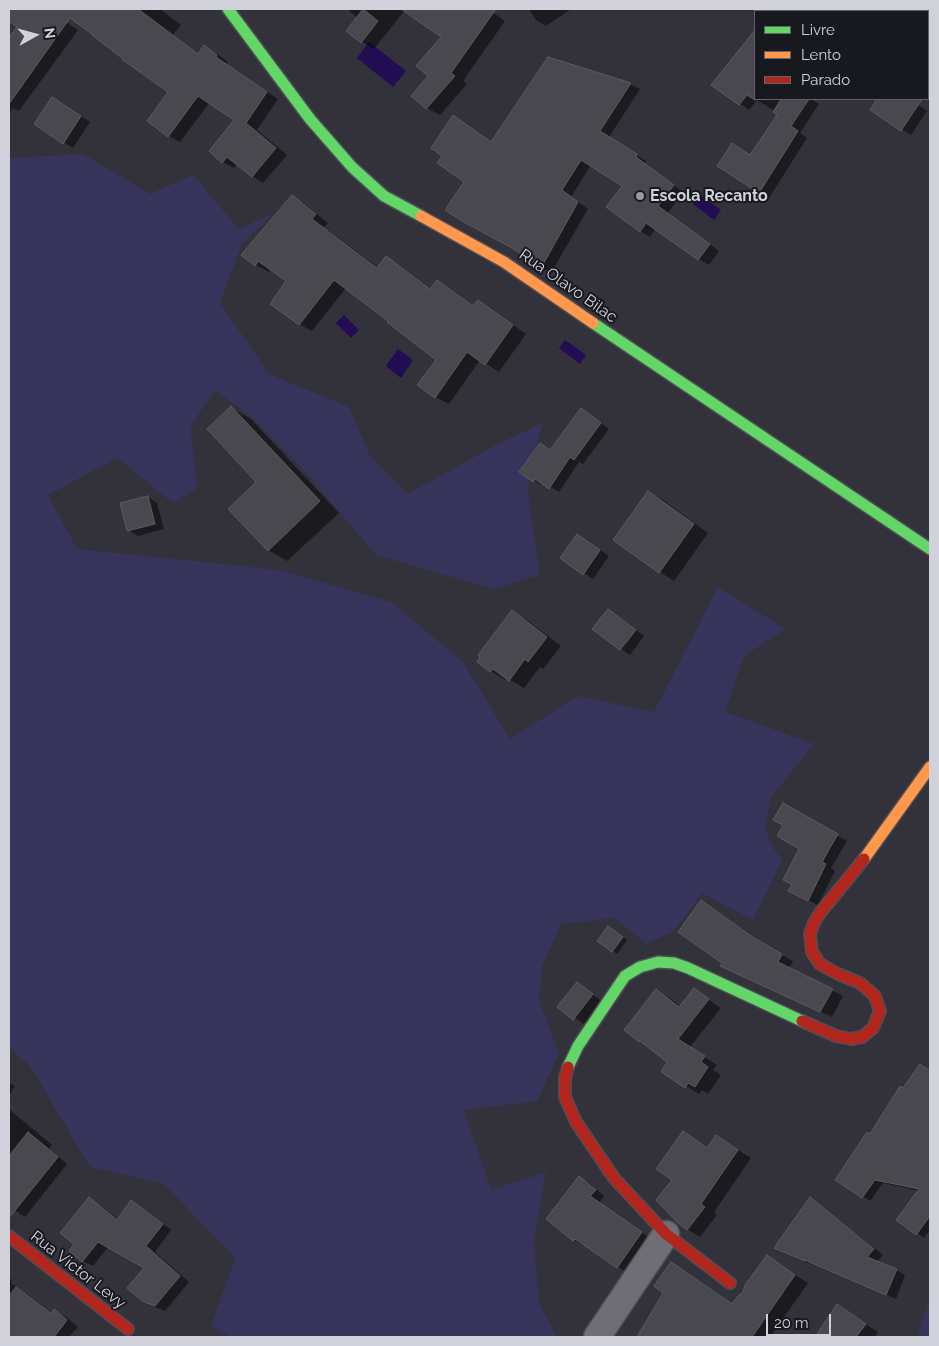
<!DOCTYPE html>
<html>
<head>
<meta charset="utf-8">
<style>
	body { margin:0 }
	#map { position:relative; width:939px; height:1346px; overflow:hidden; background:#33323a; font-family:Raleway,sans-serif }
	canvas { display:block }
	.frame { position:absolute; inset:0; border:10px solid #d1d1db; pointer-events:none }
	.legend { position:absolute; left:754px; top:10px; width:175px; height:90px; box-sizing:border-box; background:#18181f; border:1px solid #62626a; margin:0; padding:6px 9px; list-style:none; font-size:15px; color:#d1d1db }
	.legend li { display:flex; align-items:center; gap:10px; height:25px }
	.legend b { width:25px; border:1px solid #62626a }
	.north { position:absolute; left:10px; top:10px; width:50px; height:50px; -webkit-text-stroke:4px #18181f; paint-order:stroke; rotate:83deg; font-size:14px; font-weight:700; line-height:20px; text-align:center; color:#d1d1db }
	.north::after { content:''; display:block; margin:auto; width:18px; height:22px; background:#d1d1db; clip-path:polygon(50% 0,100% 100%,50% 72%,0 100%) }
	.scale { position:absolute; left:766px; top:1314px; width:65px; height:22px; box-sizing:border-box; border:2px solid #d1d1db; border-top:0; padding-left:6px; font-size:15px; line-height:18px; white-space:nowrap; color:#d1d1db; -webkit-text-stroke:4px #18181f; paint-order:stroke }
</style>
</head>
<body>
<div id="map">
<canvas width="939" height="1346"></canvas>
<div class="frame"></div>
<ul class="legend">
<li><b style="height:6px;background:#63d668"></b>Livre</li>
<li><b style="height:6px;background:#ff974d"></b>Lento</li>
<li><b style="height:6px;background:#b3261e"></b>Parado</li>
</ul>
<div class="north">N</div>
<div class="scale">20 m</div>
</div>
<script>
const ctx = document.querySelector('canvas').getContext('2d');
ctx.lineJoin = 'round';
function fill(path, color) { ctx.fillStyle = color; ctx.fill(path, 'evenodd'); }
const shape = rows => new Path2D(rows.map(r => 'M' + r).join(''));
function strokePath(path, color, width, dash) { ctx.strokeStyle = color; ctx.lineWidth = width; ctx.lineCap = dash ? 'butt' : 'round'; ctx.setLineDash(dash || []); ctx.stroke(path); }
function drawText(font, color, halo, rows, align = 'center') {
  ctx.font = font + ' Raleway,sans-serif'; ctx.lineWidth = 4; ctx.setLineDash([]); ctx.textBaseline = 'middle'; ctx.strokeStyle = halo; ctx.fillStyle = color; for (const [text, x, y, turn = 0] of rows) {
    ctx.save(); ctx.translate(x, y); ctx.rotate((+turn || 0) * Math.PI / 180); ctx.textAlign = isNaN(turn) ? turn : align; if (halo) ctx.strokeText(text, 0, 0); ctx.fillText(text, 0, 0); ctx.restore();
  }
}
fill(shape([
	[83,154,150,194,193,175,239,229,275,212,242,243,220,303,269,374,349,407,370,456,408,494,494,446,542,423,527,488,540,575,494,589,376,555,309,476,254,419,215,390,190,427,197,488,173,503,117,458,48,495,77,549,279,570,391,602,463,662,510,739,578,696,654,712,718,587,785,629,744,656,725,712,814,744,771,797,765,826,772,846,782,860,753,920,702,893,674,931,646,944,615,918,561,924,542,967,539,1001,559,1053,537,1101,464,1110,491,1190,546,1172,534,1242,539,1304,557,1337,232,1337,211,1326,235,1258,164,1184,90,1167,29,1064,9,1049,9,158],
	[930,1297,930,1337,917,1337]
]), '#37345c');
fill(shape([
	[369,42,406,71,393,87,357,58],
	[700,195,721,210,714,220,693,204],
	[344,315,359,330,351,338,336,323],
	[565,340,586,355,580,364,559,348],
	[398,349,413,360,401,378,386,366]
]), '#220c53');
fill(shape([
	[40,9,46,9,78,30,19,111,13,108,9,114,9,39,24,19,31,23],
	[125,9,160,9,181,25,173,35,199,55,205,47,216,53,228,62,226,64,278,99,257,130,287,155,263,183,252,176,237,164,234,168,223,162,236,120,210,102,180,142,169,136,170,92,117,20],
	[352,9,488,9,505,21,463,81,467,84,440,115,427,108,413,96,430,76,443,37,405,10,374,49,362,42,358,18,349,11],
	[529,9,569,9,570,10,546,26,536,20],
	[770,9,886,9,883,11,768,11],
	[755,32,755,99,811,99,819,104,800,133,807,138,769,198,759,192,751,157,779,114,757,100,749,110,713,84],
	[630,84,640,89,609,137,646,161,645,163,683,192,668,213,719,251,709,265,699,259,656,228,650,237,640,231,624,185,591,165,571,197,588,209,551,273,541,267,492,143],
	[879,99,910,99,927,111,911,135,872,109],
	[62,104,90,122,73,148,63,142],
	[292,196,305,204,328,223,324,227,379,268,386,258,399,265,431,289,437,281,450,289,475,307,478,302,491,309,526,334,499,372,480,360,449,404,435,397,438,359,390,321,346,288,312,331,299,324,287,281,271,269,269,272,256,265],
	[232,408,251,419,339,513,287,561,268,550,258,482],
	[590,415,609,429,583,464,579,462,559,492,544,483,542,485,533,480,551,451],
	[648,492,663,500,708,533,674,581,660,572,615,540],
	[148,497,157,503,164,529,138,536,128,530],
	[577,535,609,556,593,579,561,558],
	[608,610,618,616,644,636,630,655,621,649,594,629],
	[512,612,527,620,561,646,543,669,540,667,524,688,507,678,505,680,491,671,478,662],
	[783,805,847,841,831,868,835,871,818,905,799,896,793,884,800,848,784,825],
	[702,901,713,908,764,945,793,961,789,969,843,996,832,1017,733,972,723,962],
	[613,930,627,940,617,954,599,941],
	[577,984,586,989,601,1001,584,1024,559,1007],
	[694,990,721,1008,690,1047,717,1065,713,1070,721,1075,708,1094,702,1090,699,1094,662,1071,668,1061,625,1030,657,991,670,998,681,1007],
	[920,1066,930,1072,930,1230,924,1238,898,1219,919,1191,883,1183,870,1201,837,1180,871,1135],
	[9,1083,15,1086,9,1096],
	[9,1109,52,1145,49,1149,67,1164,25,1217,9,1206],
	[683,1132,708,1148,716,1136,751,1158,714,1212,717,1215,700,1237,687,1229,674,1179],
	[579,1178,589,1183,604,1196,599,1203,650,1238,627,1273,585,1244,584,1246,574,1240,548,1219],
	[89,1198,98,1204,119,1220,132,1202,141,1207,171,1230,155,1252,189,1282,165,1311,153,1306,143,1300,146,1268,109,1246,93,1266,83,1261,71,1250,76,1244],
	[811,1199,820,1205,883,1255,877,1262,896,1270,905,1275,896,1299,785,1253,776,1248],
	[767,1257,808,1283,770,1337,642,1337,639,1336,733,1305,744,1293],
	[9,1278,12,1280,11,1283,53,1313,55,1311,66,1317,78,1327,69,1337,9,1337],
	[838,1306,878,1332,875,1337,816,1337]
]), '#0007');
const building = shape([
	[9,9,138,9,198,54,204,45,217,55,216,57,267,92,246,123,276,148,252,177,227,157,222,163,209,151,234,120,198,96,168,137,147,121,168,92,123,60,122,58,92,35,92,34,70,18,9,104,9,37,17,27,9,21,9,9],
	[363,9,378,21,361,43,346,31,363,9],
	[401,9,496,9,451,73,455,76,426,109,411,96,428,76,416,66,441,37,401,9],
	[755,30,755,100,747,95,739,105,711,85,755,30],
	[548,57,631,83,600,131,637,154,636,157,674,185,658,206,710,244,698,260,646,223,640,232,606,207,622,186,581,160,562,190,578,202,541,268,512,248,462,221,445,210,464,182,437,163,442,156,431,148,453,115,491,142,548,57],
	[52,97,81,116,63,144,34,124,52,97],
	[781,99,809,99,791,126,798,131,759,193,717,166,732,143,750,155,777,115,773,112,781,99],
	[877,99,922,99,901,131,870,110,877,99],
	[292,195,316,214,312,219,377,268,386,256,430,289,437,280,473,306,478,300,513,325,485,365,467,352,435,398,417,385,436,360,387,322,388,321,334,280,299,325,270,304,286,281,258,261,255,266,241,255,292,195],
	[231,406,320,501,268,551,228,509,256,482,207,429,231,406],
	[581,408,601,423,574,460,570,457,549,489,535,479,533,482,519,472,540,443,550,450,581,408],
	[648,491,694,524,659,573,613,540,648,491],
	[148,496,155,524,127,531,120,503,148,496],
	[577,534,600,550,583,575,560,558,577,534],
	[608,609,636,630,620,650,592,629,608,609],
	[512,610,547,637,528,662,525,659,509,681,493,669,490,672,477,662,480,657,478,655,512,610],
	[783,803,838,834,822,862,826,864,808,901,788,891,792,884,783,880,799,849,777,836,783,825,773,820,783,803],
	[701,900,754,938,782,954,778,962,833,989,820,1012,720,966,722,963,678,932,701,900],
	[608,926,623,937,612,952,597,941,608,926],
	[577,982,593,994,573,1020,557,1007,577,982],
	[694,988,709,999,678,1039,705,1056,701,1062,708,1067,695,1087,688,1083,685,1088,661,1072,667,1062,640,1041,639,1042,624,1030,656,989,679,1007,694,988],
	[920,1064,930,1071,930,1216,916,1235,896,1220,919,1189,875,1180,862,1198,835,1180,867,1132,870,1134,900,1086,903,1088,920,1064],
	[683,1131,707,1148,716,1135,738,1150,701,1204,705,1207,687,1230,677,1222,656,1200,672,1180,656,1169,683,1131],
	[28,1132,58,1157,9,1218,9,1156,28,1132],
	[579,1176,596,1190,590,1196,642,1232,617,1268,575,1239,573,1241,546,1219,579,1176],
	[89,1197,117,1220,131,1200,163,1224,146,1246,180,1276,155,1306,142,1301,127,1288,144,1268,98,1242,82,1262,69,1251,74,1244,60,1233,89,1197],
	[810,1197,874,1249,867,1257,897,1269,886,1295,809,1262,806,1260,805,1261,774,1248,810,1197],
	[767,1255,795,1275,752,1337,637,1337,663,1293,654,1286,671,1262,732,1304,738,1296,743,1292,745,1285,767,1255],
	[16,1287,51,1313,54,1309,67,1320,54,1337,9,1337,9,1296,16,1287],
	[837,1304,866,1324,856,1337,815,1337,837,1304]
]);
fill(building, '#49484f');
strokePath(building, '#5b5b62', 1);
const street = shape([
	[597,1337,666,1234]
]);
const fast = shape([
	[228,9,310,119,352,167,384,196,421,216],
	[593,323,930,549],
	[568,1067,578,1046,625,976,640,967,658,962,674,963,688,968,802,1021]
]);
const slow = shape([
	[421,216,504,262,593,323],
	[864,859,930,767]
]);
const jam = shape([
	[802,1021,836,1036,851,1039,862,1037,873,1028,880,1011,875,996,860,983,838,974,820,964,812,952,810,934,814,923,820,913,864,859],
	[568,1067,565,1078,565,1097,576,1122,614,1178,666,1234,730,1283],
	[9,1236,128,1329]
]);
strokePath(street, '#4f4e56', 29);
strokePath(fast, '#4f4e56', 14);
strokePath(slow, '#4f4e56', 14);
strokePath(jam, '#4f4e56', 14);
strokePath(street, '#6e6e74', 26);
strokePath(fast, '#63d668', 11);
strokePath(slow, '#ff974d', 11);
strokePath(jam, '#b3261e', 11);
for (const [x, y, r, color] of [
	[640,196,5,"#9a99a3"]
]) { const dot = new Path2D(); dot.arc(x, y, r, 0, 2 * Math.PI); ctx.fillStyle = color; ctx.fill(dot); strokePath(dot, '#18181f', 2); }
drawText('bold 16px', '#d1d1db', '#18181f', [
	["Escola Recanto",650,196]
], 'left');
drawText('16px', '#d1d1db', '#18181f', [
	["Rua Olavo Bilac",568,286,35],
	["Rua Victor Levy",78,1270,38]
]);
</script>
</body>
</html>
